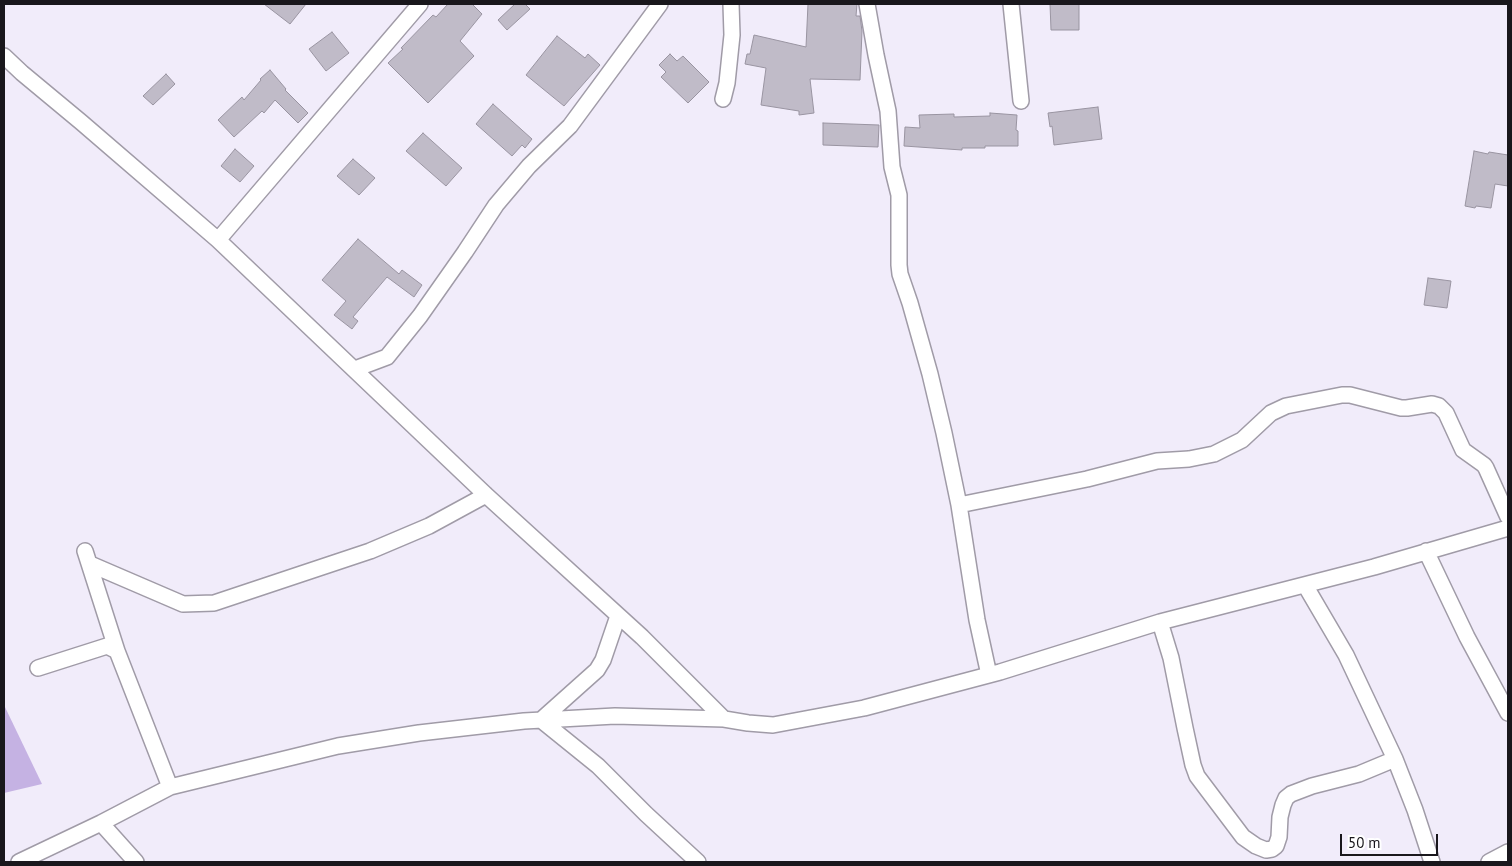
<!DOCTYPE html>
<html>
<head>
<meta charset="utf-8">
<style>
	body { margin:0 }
	#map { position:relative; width:1512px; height:866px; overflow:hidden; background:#f1ecfa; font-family:"PT Sans",sans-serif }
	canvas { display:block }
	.frame { position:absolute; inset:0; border:5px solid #19171c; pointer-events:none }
	.scale { position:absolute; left:1340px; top:834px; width:98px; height:22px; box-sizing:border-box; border:2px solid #19171c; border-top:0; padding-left:6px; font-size:15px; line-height:18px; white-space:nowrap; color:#19171c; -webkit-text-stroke:4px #fff; paint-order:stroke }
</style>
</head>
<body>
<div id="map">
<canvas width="1512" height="866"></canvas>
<div class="frame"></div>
<div class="scale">50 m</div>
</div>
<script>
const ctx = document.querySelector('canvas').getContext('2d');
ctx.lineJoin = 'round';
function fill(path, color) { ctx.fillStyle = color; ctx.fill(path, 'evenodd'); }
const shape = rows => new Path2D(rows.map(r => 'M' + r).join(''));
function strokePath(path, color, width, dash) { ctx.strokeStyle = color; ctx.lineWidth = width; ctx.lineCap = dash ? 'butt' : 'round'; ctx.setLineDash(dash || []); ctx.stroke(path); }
fill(shape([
	[4,705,42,784,4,793]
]), '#c5b2e3');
const building = shape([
	[264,4,306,4,290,24,264,4],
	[448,4,472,4,482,14,460,41,474,56,428,103,388,63,403,49,401,48,433,15,436,17,448,4],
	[515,4,525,4,530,9,507,30,498,20,515,4],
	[808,4,857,4,856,16,860,16,862,31,860,80,810,79,814,113,799,115,799,111,761,105,766,68,745,64,747,54,750,54,754,35,806,47,808,4],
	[1050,4,1079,4,1079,30,1051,30,1050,4],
	[332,32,349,53,326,71,309,49,332,32],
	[557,36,585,58,588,54,600,65,564,106,526,75,557,36],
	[670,54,677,61,683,56,709,82,688,103,661,77,666,72,659,65,670,54],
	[270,70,286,89,285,90,308,113,298,123,275,100,264,113,262,111,234,137,218,120,242,97,244,100,261,80,260,79,270,70],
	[166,74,175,84,153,105,143,96,166,74],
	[493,104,532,139,525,148,522,145,512,156,476,124,493,104],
	[1098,107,1102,139,1054,145,1052,126,1050,127,1048,113,1098,107],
	[990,113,1017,115,1016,130,1018,131,1018,146,985,146,985,148,962,148,962,150,904,146,905,127,920,128,919,115,954,114,954,117,990,116,990,113],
	[823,123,879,125,878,147,823,145,823,123],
	[423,133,462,168,446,186,406,151,423,133],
	[235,149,254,166,240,182,221,166,235,149],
	[1474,151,1488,154,1489,152,1508,155,1508,186,1495,184,1491,208,1476,206,1475,208,1465,206,1474,151],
	[353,159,375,178,359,195,337,176,353,159],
	[358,239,399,274,402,270,422,285,414,297,387,277,353,317,358,321,352,329,334,315,346,301,322,280,358,239],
	[1428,278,1451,281,1447,308,1424,305,1428,278]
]);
fill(building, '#c0bbc8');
strokePath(building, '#9994a1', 1);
const street = shape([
	[867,4,876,55,888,111,892,167,899,195,899,265,900,274,910,303,930,374,944,433,959,505,977,620,989,675],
	[1011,4,1021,101],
	[4,56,22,73,81,122,218,240,486,495,642,637,724,719],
	[723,99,727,83,732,35,731,4],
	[218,240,420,4],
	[355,369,387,357,420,316,465,252,496,205,529,166,570,126,660,4],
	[959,505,1087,479,1157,461,1189,459,1214,454,1242,440,1271,413,1286,406,1342,395,1350,395,1401,408,1407,408,1432,404,1439,406,1446,413,1463,450,1484,465,1486,468,1508,517],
	[85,551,117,651],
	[1426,551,1467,637,1508,713],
	[90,564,183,604,214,603,370,551,429,526,486,495],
	[1305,585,1346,655,1395,759,1415,810,1432,862],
	[618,616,603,660,597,670,541,720,598,766,646,814,698,862],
	[1160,622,1171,658,1185,728,1193,765,1197,776,1243,837,1256,846,1266,850,1272,849,1276,846,1279,837,1280,817,1283,805,1286,798,1291,794,1312,786,1359,774,1395,759],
	[38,668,107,646,117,651,170,787],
	[101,823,136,862],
	[19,862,101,823,170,787,338,746,419,733,524,721,615,716,724,719,748,723,773,725,864,708,1000,672,1160,622,1374,567,1508,528],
	[1489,862,1508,852]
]);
strokePath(street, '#a09ba7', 18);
strokePath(street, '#fff', 15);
</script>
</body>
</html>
